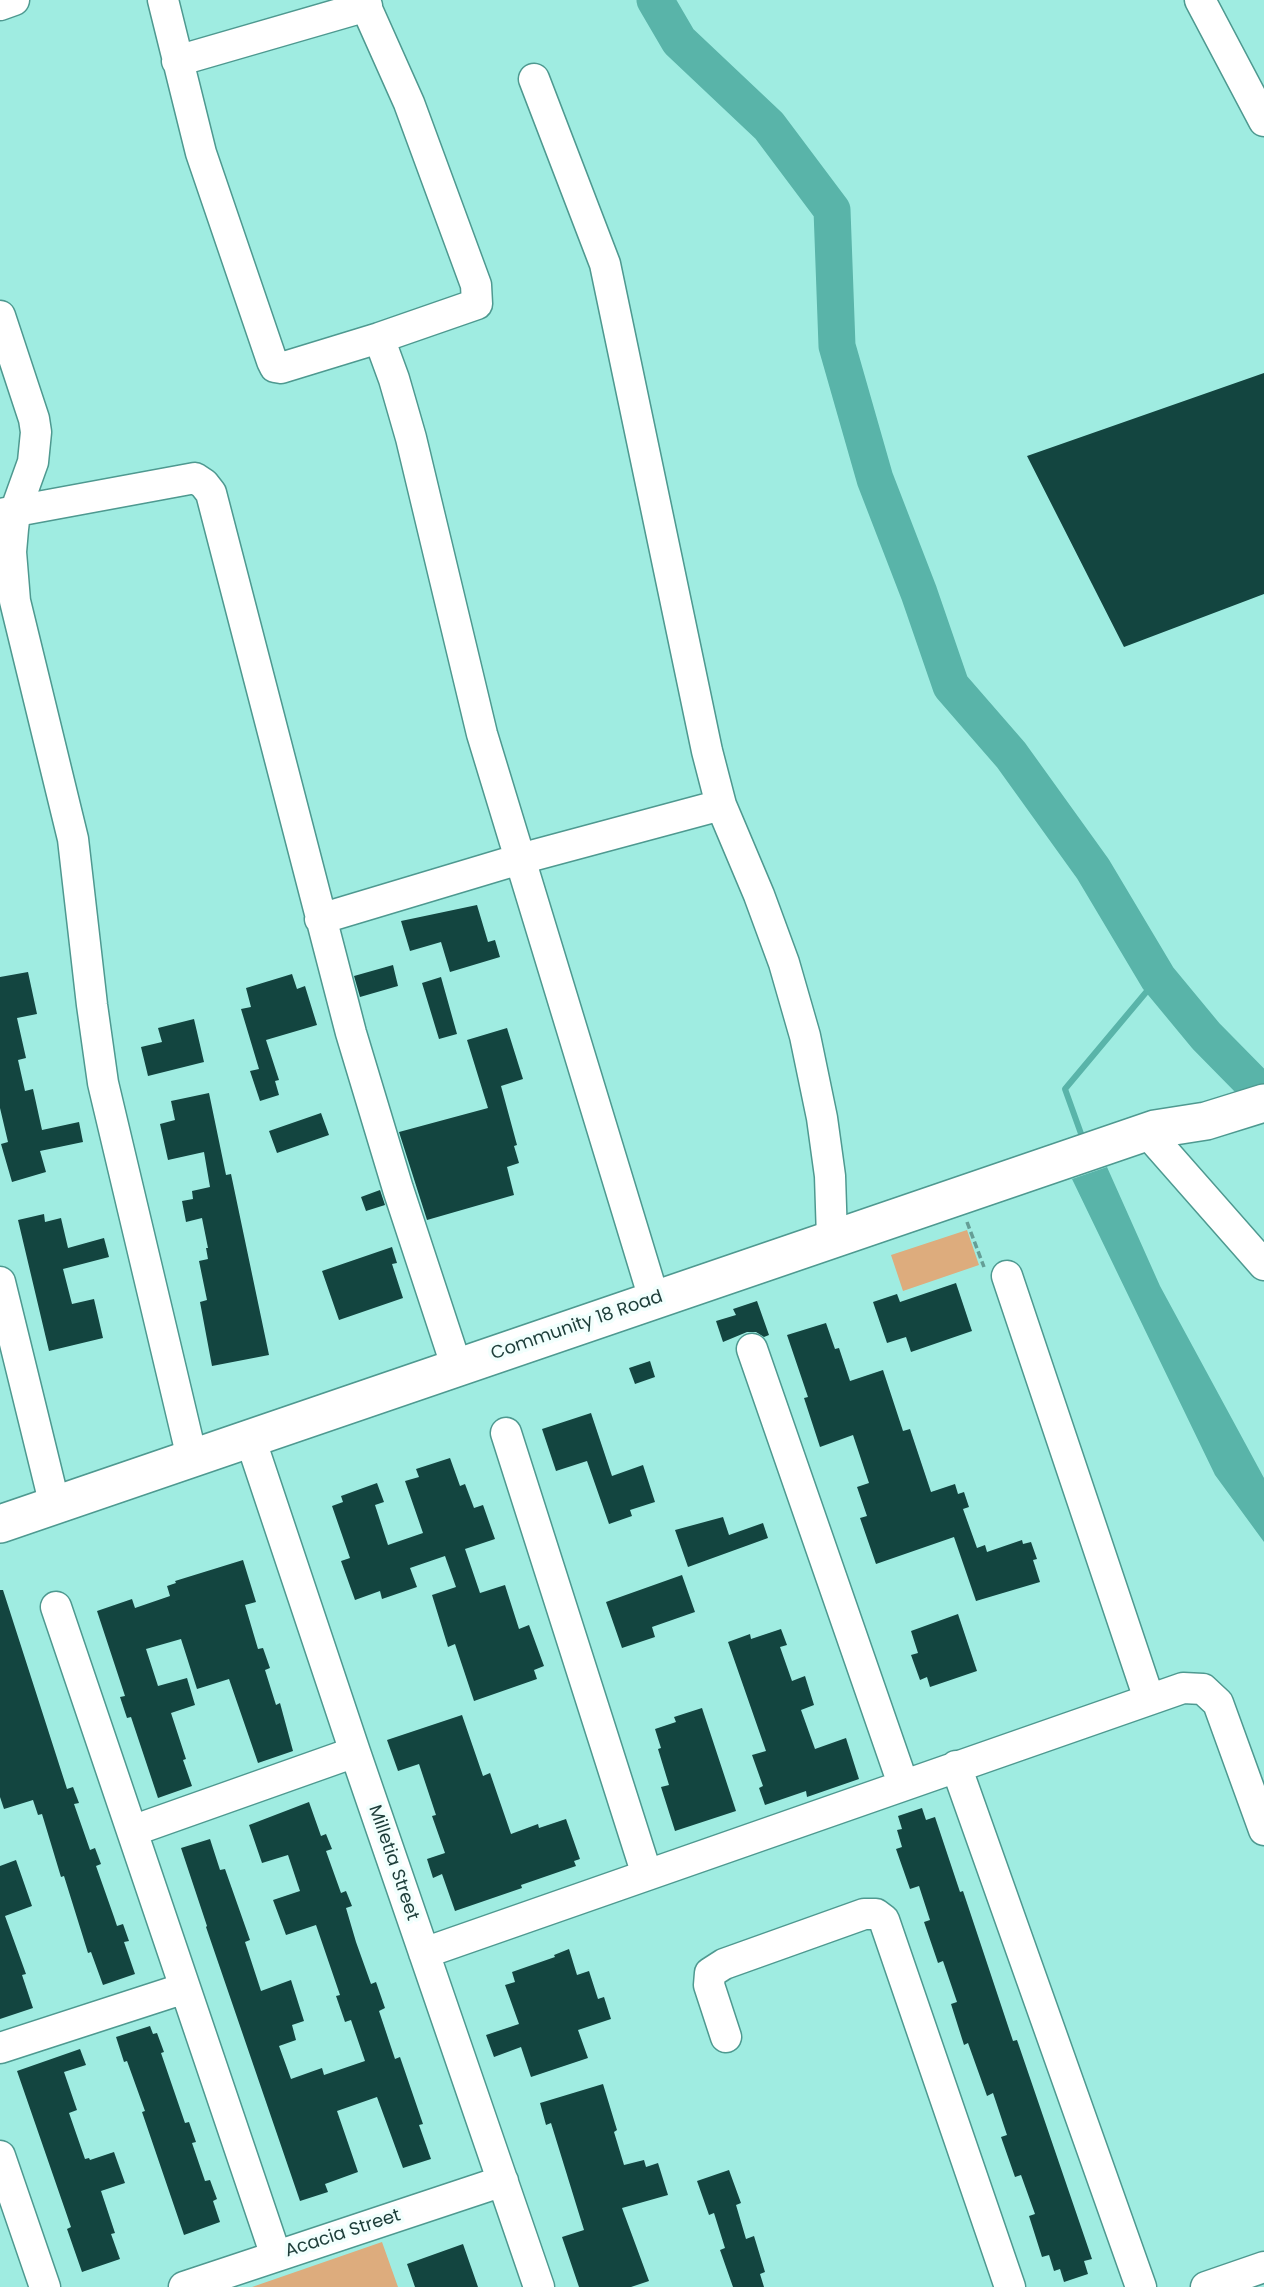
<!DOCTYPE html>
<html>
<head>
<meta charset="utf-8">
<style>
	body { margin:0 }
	canvas { display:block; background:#9fece1 }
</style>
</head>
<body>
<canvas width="1264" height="2287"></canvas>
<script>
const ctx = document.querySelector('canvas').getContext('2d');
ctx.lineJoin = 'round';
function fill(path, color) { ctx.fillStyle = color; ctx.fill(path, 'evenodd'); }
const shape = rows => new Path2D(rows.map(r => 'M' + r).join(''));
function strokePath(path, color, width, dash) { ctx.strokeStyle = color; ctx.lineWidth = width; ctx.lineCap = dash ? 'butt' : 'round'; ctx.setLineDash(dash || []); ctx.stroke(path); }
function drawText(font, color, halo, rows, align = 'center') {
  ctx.font = font + ' Poppins,sans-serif'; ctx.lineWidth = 7; ctx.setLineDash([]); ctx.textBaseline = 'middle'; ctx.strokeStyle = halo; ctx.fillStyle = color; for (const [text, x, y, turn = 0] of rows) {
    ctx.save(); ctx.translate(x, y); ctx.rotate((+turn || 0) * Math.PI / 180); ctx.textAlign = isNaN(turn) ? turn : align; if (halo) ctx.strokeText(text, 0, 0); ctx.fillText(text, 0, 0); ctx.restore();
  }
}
fill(shape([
	[967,1230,979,1265,903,1291,891,1255],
	[382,2242,398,2287,252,2287]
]), '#ddac7d');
fill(shape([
	[1107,1167,1160,1286,1264,1478,1264,1542,1215,1475,1072,1179]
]), '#59b4a9');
strokePath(shape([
	[1084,1142,1065,1089,1158,978]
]), '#59b4a9', 6);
strokePath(shape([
	[655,0,679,41,769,126,832,210,837,346,875,479,919,593,951,686,1011,755,1093,869,1158,978,1206,1036,1264,1095]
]), '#59b4a9', 37);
fill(shape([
	[1264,373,1264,594,1124,647,1027,456],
	[477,905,488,942,495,940,500,957,450,972,441,942,410,951,401,921],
	[393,965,398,986,360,997,354,976],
	[28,972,37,1014,17,1018,26,1058,18,1060,25,1091,33,1089,42,1130,79,1122,83,1142,40,1151,46,1172,12,1182,1,1144,8,1142,0,1108,0,977],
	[292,974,297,989,305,986,317,1025,266,1040,279,1080,275,1081,279,1095,260,1101,250,1071,259,1069,241,1009,251,1007,246,988],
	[441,977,457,1034,439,1039,422,983],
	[194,1019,204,1062,148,1076,141,1047,162,1042,158,1028],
	[507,1028,523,1079,501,1086,517,1145,514,1146,519,1163,507,1167,514,1195,427,1220,399,1132,488,1108,467,1040],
	[209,1093,226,1175,231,1174,269,1355,212,1366,200,1302,207,1300,199,1261,208,1259,206,1248,208,1248,202,1218,186,1222,182,1201,193,1199,192,1191,210,1187,204,1152,168,1160,160,1124,175,1120,171,1101],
	[321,1113,329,1135,277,1153,269,1131],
	[380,1190,385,1205,366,1211,361,1197],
	[44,1214,45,1222,61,1218,68,1248,104,1238,109,1257,63,1269,72,1304,94,1299,103,1338,49,1351,18,1220],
	[392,1247,397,1263,392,1264,403,1298,339,1320,322,1271],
	[956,1283,972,1331,911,1352,906,1337,887,1343,873,1302,897,1294,900,1302],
	[757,1301,769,1335,764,1337,756,1332,747,1332,723,1342,716,1321,736,1315,733,1309],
	[826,1323,835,1349,839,1348,850,1381,883,1370,903,1431,910,1429,931,1492,955,1484,958,1494,964,1492,969,1507,963,1509,977,1548,985,1545,987,1552,1022,1540,1023,1544,1031,1542,1037,1559,1033,1560,1040,1582,976,1601,954,1537,876,1564,860,1518,867,1516,857,1487,869,1483,853,1435,820,1447,804,1398,808,1397,787,1335],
	[650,1361,655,1377,635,1384,629,1368],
	[591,1413,612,1476,643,1465,655,1502,630,1510,632,1516,609,1524,587,1461,556,1471,542,1429],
	[450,1458,460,1486,465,1484,474,1508,483,1505,495,1539,465,1549,480,1593,505,1585,519,1629,529,1625,544,1666,534,1670,537,1679,474,1701,455,1644,448,1647,432,1595,456,1587,445,1556,410,1568,417,1587,382,1599,380,1591,355,1600,341,1561,350,1558,332,1506,343,1502,341,1496,377,1483,384,1502,375,1505,388,1545,423,1533,405,1481,419,1477,416,1469],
	[723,1517,729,1535,763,1523,768,1538,688,1567,675,1530],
	[243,1560,256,1602,245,1605,258,1649,263,1648,270,1668,265,1670,276,1705,280,1703,293,1751,258,1763,229,1679,197,1689,181,1639,146,1649,158,1686,187,1678,195,1705,171,1713,186,1759,183,1760,192,1786,158,1798,131,1717,127,1718,120,1697,125,1696,97,1611,132,1599,135,1608,170,1596,167,1586,176,1583,175,1581],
	[682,1575,695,1612,652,1627,655,1637,622,1648,606,1602],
	[0,1590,3,1590,67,1789,73,1787,79,1803,74,1804,90,1850,95,1848,101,1864,96,1866,114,1917,117,1926,123,1924,129,1941,124,1942,135,1974,103,1985,91,1952,88,1953,64,1876,61,1877,42,1814,38,1815,33,1800,4,1809,0,1797],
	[958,1614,977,1671,930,1687,927,1677,920,1680,911,1655,918,1653,911,1631],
	[781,1629,787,1645,780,1647,792,1681,805,1676,814,1705,801,1710,815,1749,846,1738,859,1779,807,1797,806,1791,765,1805,759,1788,763,1786,752,1755,766,1751,728,1642,750,1634,751,1639],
	[702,1708,736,1811,675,1831,661,1787,669,1785,658,1749,661,1748,655,1729,676,1722,674,1717],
	[462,1715,483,1776,490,1773,511,1834,538,1824,539,1828,566,1819,580,1859,574,1861,576,1866,521,1885,522,1888,455,1911,442,1874,433,1878,427,1859,445,1853,432,1816,436,1815,419,1764,398,1771,387,1740],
	[309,1802,321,1836,326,1834,332,1849,326,1851,341,1893,346,1891,352,1906,346,1908,356,1942,371,1984,376,1982,385,2008,379,2011,395,2059,400,2057,423,2124,419,2125,431,2159,403,2168,377,2097,337,2111,358,2172,325,2184,328,2192,300,2201,206,1927,207,1926,181,1848,210,1839,220,1870,225,1869,250,1940,245,1942,261,1991,291,1980,304,2021,292,2025,296,2040,279,2046,291,2079,322,2068,324,2075,365,2061,351,2020,345,2022,336,1996,340,1995,316,1925,286,1935,273,1900,300,1891,288,1855,262,1863,249,1825],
	[922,1808,926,1820,935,1817,960,1892,963,1891,1013,2041,1017,2040,1092,2259,1084,2261,1088,2274,1064,2282,1060,2269,1054,2271,1049,2255,1042,2257,1029,2216,1035,2214,1021,2175,1015,2177,1001,2137,1007,2135,993,2093,987,2096,968,2043,964,2045,951,2004,957,2002,943,1961,938,1963,924,1922,930,1920,919,1886,910,1889,896,1849,902,1847,897,1830,902,1829,898,1816],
	[16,1860,32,1906,5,1916,26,1974,22,1975,33,2008,0,2019,0,1866],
	[569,1949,577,1975,589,1971,598,1999,604,1997,611,2019,578,2030,588,2058,531,2077,521,2047,494,2057,486,2035,519,2024,505,1985,515,1982,512,1972,555,1957,554,1955],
	[150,2026,153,2034,157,2033,164,2052,161,2053,185,2123,189,2122,196,2142,192,2143,205,2181,210,2180,217,2199,213,2201,220,2222,184,2235,142,2112,145,2111,127,2061,124,2062,116,2037],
	[80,2049,86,2065,64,2072,77,2110,69,2113,85,2159,89,2158,90,2160,114,2152,125,2183,101,2191,115,2233,111,2234,120,2259,82,2272,67,2229,71,2227,17,2071],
	[603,2084,617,2130,614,2132,624,2165,644,2160,646,2167,658,2163,668,2195,622,2208,649,2281,631,2287,579,2287,562,2237,584,2230,551,2123,546,2125,540,2103],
	[729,2170,741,2203,736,2205,746,2239,754,2236,765,2272,760,2274,764,2287,733,2287,720,2250,725,2248,714,2213,709,2215,697,2181],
	[463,2244,478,2287,415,2287,407,2264]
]), '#134540');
const minor = shape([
	[163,0,201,153,272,361,275,367,281,368,379,338,477,304,476,285,409,103,363,0],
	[1200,0,1264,121],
	[0,5,14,0],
	[177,61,367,6],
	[534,79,605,264,707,751,721,805,759,895,784,963,805,1036,822,1118,830,1176,832,1238],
	[0,316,34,419,36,432,33,462,15,512,13,529,11,552,15,601,73,839,92,1005,103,1083,192,1458],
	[379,338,394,379,411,438,482,734,654,1299],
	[0,514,195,478,204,484,211,493,351,1033,398,1189,457,1368],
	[320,919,520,859,721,805],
	[1147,1132,1264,1265],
	[1007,1276,1149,1699],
	[0,1282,55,1506],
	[752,1349,903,1784],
	[506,1433,647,1875],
	[250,1438,355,1752,539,2287],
	[56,1607,276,2256],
	[956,1766,1141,2287],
	[132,1831,355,1752],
	[424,1953,1183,1688,1203,1689,1218,1703,1264,1830],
	[726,2037,709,1985,710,1973,724,1964,864,1914,876,1914,884,1920,1010,2287],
	[0,2048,185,1988],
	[0,2156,45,2287],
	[184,2287,503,2181],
	[1206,2287,1264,2267]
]);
const major = shape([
	[0,1524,1155,1129,1206,1121,1264,1103]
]);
strokePath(minor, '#4e9990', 33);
strokePath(major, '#4e9990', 40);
strokePath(shape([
	[967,1222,984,1267]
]), '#659e96', 3.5, [7, 3.5]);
strokePath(minor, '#fff', 30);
strokePath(major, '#fff', 37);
drawText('18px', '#1d3d39', '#f1fffd', [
	["Community 18 Road",577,1326,-19],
	["Milletia Street",393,1863,71],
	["Acacia Street",343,2234,-18]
]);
</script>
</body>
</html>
